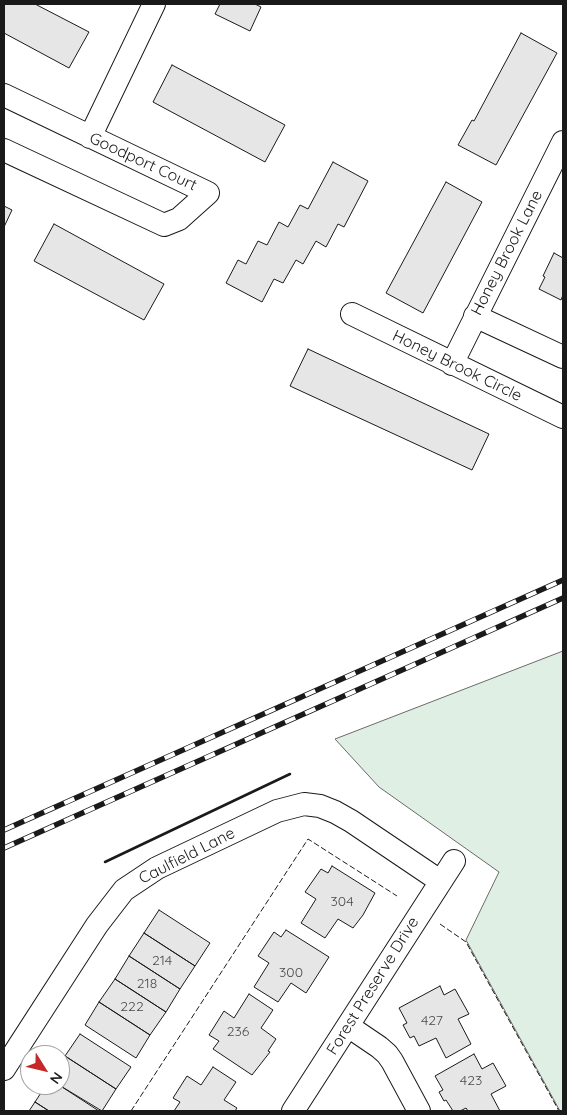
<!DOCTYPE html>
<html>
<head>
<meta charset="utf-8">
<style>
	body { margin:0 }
	#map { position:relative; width:567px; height:1115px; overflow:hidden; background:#fff; font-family:Quicksand,sans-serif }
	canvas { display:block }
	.frame { position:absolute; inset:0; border:5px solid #1a1a1a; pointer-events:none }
	.north { position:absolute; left:20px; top:1045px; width:50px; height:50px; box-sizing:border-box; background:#fff; border:1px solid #a3a3a3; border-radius:50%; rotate:126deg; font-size:14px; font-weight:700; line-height:20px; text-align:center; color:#1a1a1a }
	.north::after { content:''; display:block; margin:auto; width:18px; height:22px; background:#c62828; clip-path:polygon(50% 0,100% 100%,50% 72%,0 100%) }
</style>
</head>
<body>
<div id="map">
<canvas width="567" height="1115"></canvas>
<div class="frame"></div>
<div class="north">N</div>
</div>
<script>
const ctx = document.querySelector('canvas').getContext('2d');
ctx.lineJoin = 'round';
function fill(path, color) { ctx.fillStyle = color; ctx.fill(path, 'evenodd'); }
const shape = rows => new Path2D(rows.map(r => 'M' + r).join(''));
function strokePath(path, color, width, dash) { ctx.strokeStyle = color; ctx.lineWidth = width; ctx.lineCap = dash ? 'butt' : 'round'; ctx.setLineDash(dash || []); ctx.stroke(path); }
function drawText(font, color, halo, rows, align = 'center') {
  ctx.font = font + ' Quicksand,sans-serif'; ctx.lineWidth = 4; ctx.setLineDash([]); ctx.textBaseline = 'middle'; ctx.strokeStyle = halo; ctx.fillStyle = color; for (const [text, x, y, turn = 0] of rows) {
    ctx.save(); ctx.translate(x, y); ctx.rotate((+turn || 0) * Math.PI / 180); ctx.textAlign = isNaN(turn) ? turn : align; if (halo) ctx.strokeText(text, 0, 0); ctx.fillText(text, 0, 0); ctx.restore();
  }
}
const green = shape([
	[563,651,563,1111,560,1111,466,940,499,872,379,787,335,739,563,651]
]);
fill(green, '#e0efe3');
strokePath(green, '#6a6a6a', 1);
const building = shape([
	[4,4,35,4,89,32,69,68,4,33,4,4],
	[220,4,255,4,261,7,250,31,215,14,220,4],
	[521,33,557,53,496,165,458,145,472,120,474,121,521,33],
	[172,65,285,125,265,162,153,102,172,65],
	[333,162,368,181,344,227,338,224,326,247,316,241,303,264,296,260,283,283,274,279,262,302,226,283,238,260,246,264,258,241,267,245,279,222,288,227,300,205,308,209,333,162],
	[446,182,482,202,423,313,386,293,446,182],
	[4,206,12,210,4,227,4,206],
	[54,224,164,284,144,320,34,261,54,224],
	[554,253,563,258,563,295,561,300,539,289,545,277,543,276,554,253],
	[308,349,489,434,472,470,290,386,308,349],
	[332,866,375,893,363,915,353,928,338,919,325,938,301,923,316,899,305,892,321,869,328,873,332,866],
	[159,910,210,943,195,966,144,933,159,910],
	[286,930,329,957,306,993,291,983,278,1002,254,987,269,963,258,956,274,932,281,937,286,930],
	[144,933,195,966,180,989,129,956,144,933],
	[129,956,180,989,166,1012,115,979,129,956],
	[115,979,166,1012,150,1035,99,1002,115,979],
	[440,986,444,995,455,989,469,1014,458,1019,471,1044,446,1058,436,1038,419,1046,414,1036,410,1038,403,1025,407,1023,399,1008,440,986],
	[249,994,273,1010,261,1028,276,1039,268,1051,270,1052,252,1075,213,1049,219,1041,209,1035,224,1011,234,1018,249,994],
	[99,1002,150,1035,136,1058,85,1025,99,1002],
	[80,1034,131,1067,116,1089,65,1056,80,1034],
	[474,1054,482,1069,493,1063,506,1086,491,1094,500,1111,468,1111,466,1108,460,1111,453,1111,446,1100,444,1101,439,1092,443,1090,435,1076,474,1054],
	[65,1056,116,1089,102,1111,59,1085,60,1064,65,1056],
	[213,1067,236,1082,224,1100,237,1108,235,1111,174,1111,180,1102,173,1098,187,1076,201,1085,213,1067],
	[46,1085,59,1085,99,1111,49,1111,35,1102,46,1085],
	[35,1102,49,1111,29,1111,35,1102]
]);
fill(building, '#e6e6e6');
strokePath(building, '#1a1a1a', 1);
const street = shape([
	[4,95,208,193,179,219,164,225,4,150],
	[90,137,154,4],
	[352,314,563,417],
	[475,316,563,357],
	[452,364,563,142],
	[348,1026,379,1047,387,1054,392,1061,419,1111],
	[4,1069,97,925,124,890,157,868,277,811,304,804,320,806,335,812,351,821,440,881],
	[293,1111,454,861]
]);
strokePath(street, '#1a1a1a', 24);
strokePath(street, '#fff', 22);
const rail = shape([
	[4,830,563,580],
	[4,848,563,598]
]);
strokePath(rail, '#1a1a1a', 5.5);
strokePath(rail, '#fff', 4, [11]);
strokePath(shape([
	[440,924,466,942,559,1111],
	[131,1111,308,839,397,896]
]), '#1a1a1a', 1, [6, 2.5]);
strokePath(shape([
	[105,862,290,774]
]), '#1a1a1a', 2.5);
drawText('14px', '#4d4d4d', null, [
	["304",342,902],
	["214",162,961],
	["300",291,973],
	["218",147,984],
	["222",132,1007],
	["427",432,1021],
	["236",238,1032],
	["423",471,1081]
]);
drawText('16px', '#1a1a1a', '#fff', [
	["Goodport Court",143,162,25],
	["Honey Brook Lane",507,253,-63],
	["Honey Brook Circle",457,366,26],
	["Caulfield Lane",187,856,-27],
	["Forest Preserve Drive",373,986,-58]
]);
</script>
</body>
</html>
